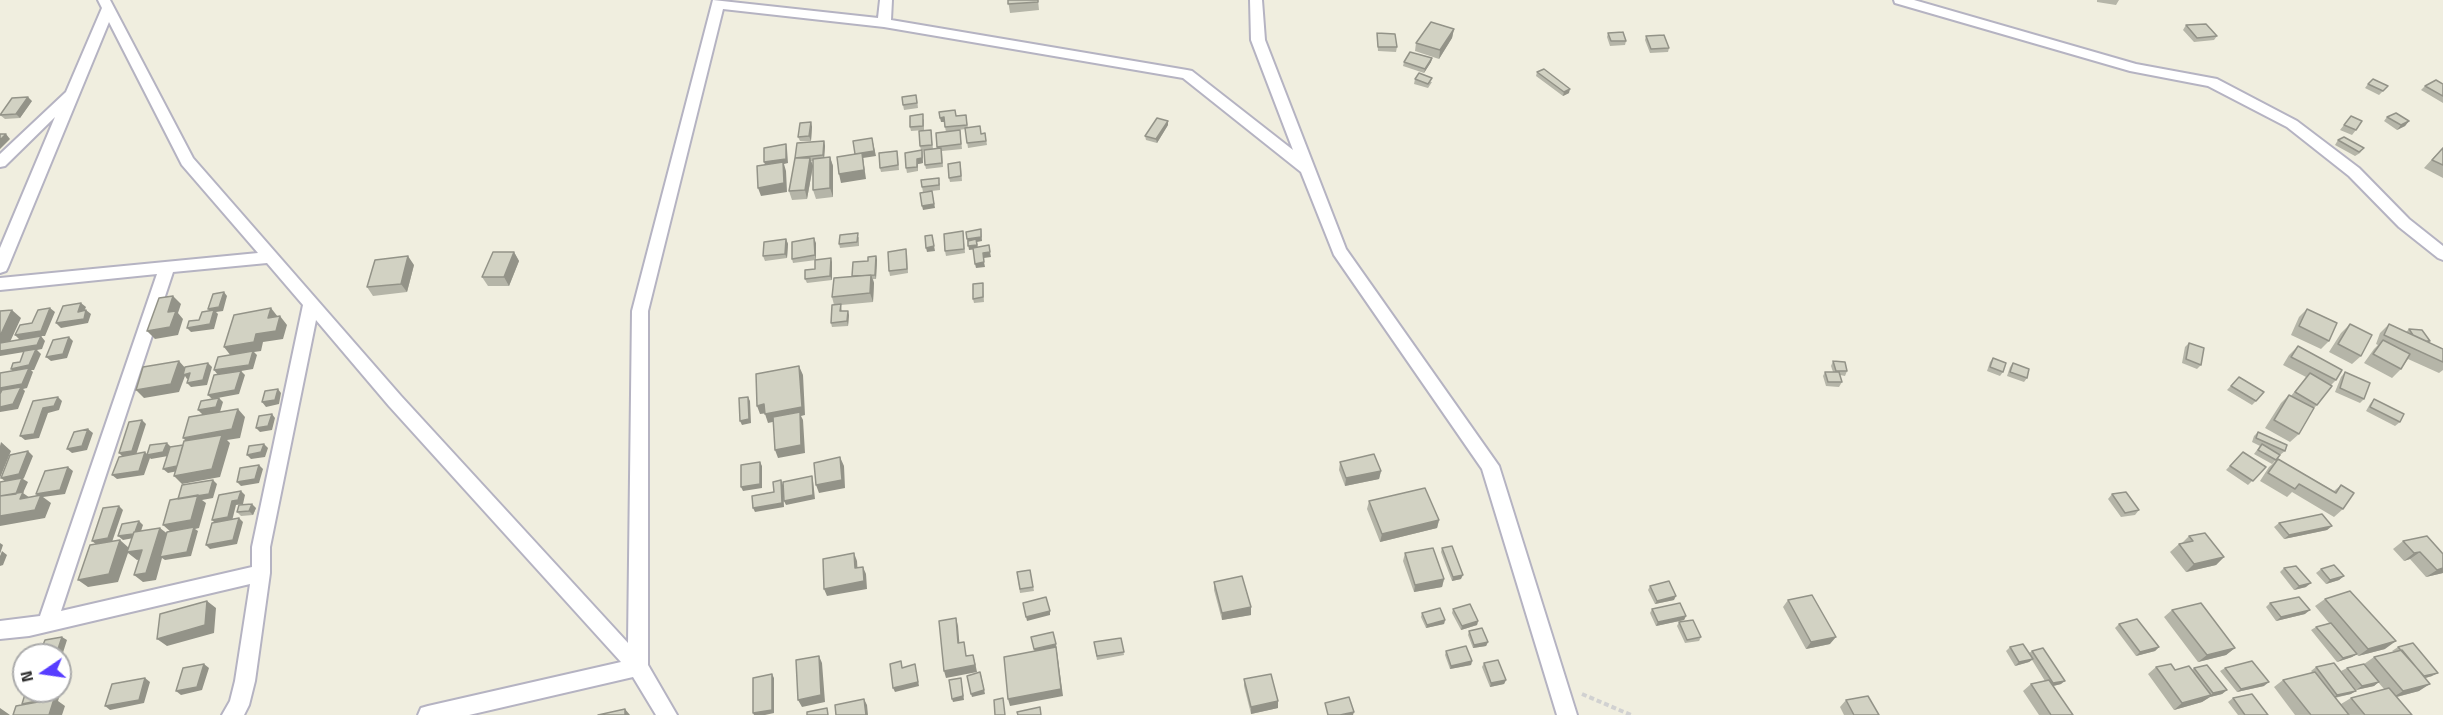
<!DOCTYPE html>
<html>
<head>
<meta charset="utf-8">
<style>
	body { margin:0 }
	#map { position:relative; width:2443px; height:715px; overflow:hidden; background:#f0eedf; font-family:"Titillium Web",sans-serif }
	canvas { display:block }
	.north { position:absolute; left:12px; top:643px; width:60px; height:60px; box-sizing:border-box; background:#fff; border:2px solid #ababab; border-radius:50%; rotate:257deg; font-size:16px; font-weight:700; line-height:24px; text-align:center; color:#2e2e2e }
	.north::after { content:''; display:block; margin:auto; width:21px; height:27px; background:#573dff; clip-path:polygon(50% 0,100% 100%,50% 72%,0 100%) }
</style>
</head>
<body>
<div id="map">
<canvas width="2443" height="715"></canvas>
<div class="north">N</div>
</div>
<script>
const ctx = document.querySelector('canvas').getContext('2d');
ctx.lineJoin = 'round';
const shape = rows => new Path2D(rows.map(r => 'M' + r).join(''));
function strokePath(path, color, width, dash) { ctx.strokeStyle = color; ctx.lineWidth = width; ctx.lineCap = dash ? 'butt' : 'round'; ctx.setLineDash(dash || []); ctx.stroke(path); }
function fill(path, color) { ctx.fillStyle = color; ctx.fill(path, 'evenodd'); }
const minor = shape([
	[98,0,110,0,193,158,401,396,628,643,632,311,713,0,878,18,880,0,892,0,891,20,1187,70,1192,71,1293,150,1251,40,1250,0,1262,0,1265,40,1346,249,1499,466,1577,715,1557,715,1482,469,1334,255,1301,172,1183,78,884,27,723,9,648,311,648,665,677,715,656,715,633,677,469,715,418,715,421,708,428,706,621,662,389,406,316,320,270,547,270,573,255,681,249,705,244,715,222,715,230,701,235,681,250,584,29,636,0,639,0,621,40,616,157,274,0,290,0,278,258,253,182,165,109,22,8,267,6,271,0,273,0,248,55,117,5,166,0,167,0,154,66,92,102,8,98,0],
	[267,263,303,305,252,547,252,567,61,611,173,272,267,263],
	[1894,0,1914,0,2136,64,2217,79,2297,121,2359,168,2409,219,2443,246,2443,260,2438,258,2399,227,2349,176,2287,127,2208,86,2130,71,1895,3,1894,0]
]);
strokePath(minor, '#b5b3c2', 4);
strokePath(shape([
	[1582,694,1631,715]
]), '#d1d1d1', 4, [5, 3]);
fill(minor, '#fff');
fill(shape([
	[1008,0,1038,0,1039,10,1010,13],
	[2097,0,2119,0,2116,5,2097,2],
	[2186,25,2217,36,2214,40,2194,42,2183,30],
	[1454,29,1452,38,1439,59,1415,51,1416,43],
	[1377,33,1397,47,1396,52,1378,51],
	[1608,33,1626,41,1625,45,1610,46,1607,37],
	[1646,36,1669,48,1668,52,1650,53,1645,40],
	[1432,58,1431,62,1424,73,1403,66,1404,62],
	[1537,72,1569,93,1563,96,1536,76],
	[1415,79,1432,82,1428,88,1414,84],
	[2368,84,2388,86,2379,95,2365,88],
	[2443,84,2443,103,2421,90,2425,86],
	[917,99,918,108,904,110,903,105],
	[32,101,20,118,5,119,0,115],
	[966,115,968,128,981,134,985,133,987,145,968,148,965,129,946,132,944,122,941,122,956,116],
	[2351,116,2356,130,2352,135,2340,130],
	[2387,117,2409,121,2405,126,2397,130,2384,121],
	[924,119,924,130,911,131,910,127],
	[811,122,812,127,811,141,800,141,798,137],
	[1168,125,1157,143,1146,140,1145,136],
	[931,130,933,149,922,150,923,163,918,164,918,171,907,173,906,168,921,150,920,146],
	[960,130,962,149,942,151,943,167,926,169,925,165,937,149,936,133],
	[2338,140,2364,148,2360,153,2355,156,2335,145],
	[824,141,825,146,824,158,830,157,833,166,833,197,816,199,813,190,813,161,811,161,813,166,807,199,792,200,789,191,795,158],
	[2443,147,2443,178,2424,168],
	[898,155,899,170,881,172,880,168],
	[961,167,962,181,950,182,949,178],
	[940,183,940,190,923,192,922,187],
	[963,231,965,253,946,256,945,251],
	[859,237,859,246,840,248,839,244],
	[786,239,788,244,787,258,765,261,763,256],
	[816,243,816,260,793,263,792,259],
	[514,252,519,261,509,286,488,286,482,277],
	[907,253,908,273,890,276,889,271],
	[876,256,877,260,876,279,873,279,874,283,873,302,841,305,842,311,849,315,848,326,832,327,831,323,834,305,832,297,868,261],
	[832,262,832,280,807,283,805,279,815,269],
	[414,265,407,292,373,296,367,287],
	[983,287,984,302,974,303,973,299],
	[2307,309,2329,341,2321,349,2291,335,2299,317],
	[2350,324,2361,356,2352,364,2329,352,2341,333],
	[2389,324,2406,332,2409,329,2430,341,2428,342,2443,349,2443,370,2439,373,2408,359,2401,369,2392,378,2364,363,2374,349,2378,345,2376,344,2380,333],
	[2189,343,2201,365,2197,369,2182,363,2185,347],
	[2298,346,2336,380,2331,385,2317,405,2314,408,2299,434,2290,442,2265,428,2281,403,2289,395,2291,396,2306,377,2283,365,2289,355],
	[1993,358,2003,372,2000,376,1987,371,1990,362],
	[1833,361,1847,371,1845,376,1840,375,1842,382,1839,387,1826,386,1823,376,1825,372,1833,372,1831,366],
	[2013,363,2027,378,2024,382,2007,376,2010,367],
	[2345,372,2364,399,2360,403,2335,392,2341,377],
	[2239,377,2256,401,2252,405,2227,390],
	[2374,399,2400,422,2395,426,2366,411,2370,404],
	[2258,432,2285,451,2280,455,2276,460,2272,464,2254,454,2260,446,2252,442,2254,436],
	[2243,452,2266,467,2248,485,2226,470],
	[2278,459,2334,491,2341,485,2343,509,2334,517,2292,492,2287,497,2260,481,2269,467],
	[1340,462,1381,471,1379,479,1345,486,1339,470],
	[2112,494,2139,510,2135,515,2121,517,2108,499],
	[1369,501,1439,520,1437,528,1380,542,1367,509],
	[256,508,253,515,241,516,237,512],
	[2279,523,2332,526,2327,530,2284,539,2274,527],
	[2189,536,2224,557,2216,565,2186,572,2170,552,2179,544,2182,543],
	[2403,541,2443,554,2443,573,2426,577,2410,559,2404,561,2393,549],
	[1442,548,1461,579,1452,581,1441,552],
	[1405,553,1444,579,1442,587,1414,592,1403,561],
	[2284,568,2306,587,2294,590,2280,572],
	[2321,569,2344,576,2339,580,2326,584,2316,573],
	[1030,570,1034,591,1020,593,1017,572],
	[1214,582,1251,607,1251,615,1222,620,1214,590],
	[1650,586,1674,600,1655,604,1648,590],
	[2325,599,2385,649,2358,656,2357,654,2352,657,2337,662,2311,630,2316,627,2329,623,2315,606],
	[1788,600,1830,644,1806,649,1783,607],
	[2270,603,2305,614,2276,621,2266,607],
	[1453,609,1478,621,1477,625,1461,630,1452,613],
	[1652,609,1686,616,1684,620,1656,626,1650,613],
	[2172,610,2235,648,2226,655,2198,662,2164,617],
	[1422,613,1445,620,1444,624,1426,628,1421,617],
	[1679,622,1701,637,1699,641,1685,643,1677,626],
	[2119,624,2159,647,2155,651,2136,656,2115,628],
	[1469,631,1488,642,1486,646,1473,648,1468,635],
	[1121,638,1124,655,1097,660,1094,642],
	[2010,647,2029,653,2032,651,2061,684,2053,686,2073,715,2039,715,2023,691,2031,684,2045,681,2032,660,2029,662,2015,666,2006,651],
	[2398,647,2432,676,2426,678,2419,691,2397,697,2412,715,2295,715,2274,687,2283,680,2313,673,2311,671,2316,667,2351,694,2335,698,2341,704,2351,698,2384,689,2378,682,2374,686,2356,690,2341,671,2347,668,2364,664,2374,657,2394,652,2392,651],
	[1446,651,1472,661,1471,665,1450,669,1445,655],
	[1484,663,1506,680,1504,684,1490,687,1482,667],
	[2156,667,2175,670,2192,670,2194,668,2227,690,2222,694,2210,697,2202,702,2174,710,2148,674],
	[2225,668,2264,686,2237,692,2220,671],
	[1244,679,1278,708,1251,714,1244,686],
	[2233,698,2268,715,2238,715,2228,702],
	[1846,700,1879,715,1844,715,1840,707]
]), '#b5b5a8');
fill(shape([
	[1454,29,1452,38,1439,59,1440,50],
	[1432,58,1431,62,1424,73,1425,69],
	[1570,89,1569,93,1563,96,1564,92],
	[28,97,32,101,20,118,16,114],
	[944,117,945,122,941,122,940,118],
	[1168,121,1168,125,1157,143,1156,139],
	[2409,121,2405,126,2397,130,2401,125],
	[811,122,812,127,811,141,809,136],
	[6,134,10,139,0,149,0,140],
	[872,138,876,156,863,158,866,179,841,183,839,174],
	[824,141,825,146,824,160,823,155],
	[786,144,787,149,788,163,784,164,786,171,787,192,761,196,758,188,766,167,764,162],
	[922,150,923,163,918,164,918,171,917,159],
	[830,157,833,166,833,197,830,188],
	[810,158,813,166,807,199,805,190],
	[932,191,935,208,923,210,922,206],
	[981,229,982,241,977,242,978,249,969,250,967,239],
	[932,235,935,251,927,252,926,248],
	[814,238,816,243,816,260,815,255],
	[786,239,788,244,787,258,785,254],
	[514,252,519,261,509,286,504,277],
	[990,252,991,257,984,258,983,253],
	[408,256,414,265,407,292,401,284],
	[876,256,877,260,876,279,875,275],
	[831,258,832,262,832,280,830,276],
	[984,262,985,267,976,268,975,264],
	[871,275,874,283,873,302,870,293],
	[224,292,227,296,223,311,216,312,218,314,214,329,191,332,187,328,212,313,208,309],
	[173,296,181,304,178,313,183,319,178,335,155,339,147,331,168,312],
	[81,303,86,307,82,316,78,312],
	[50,308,55,312,45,336,41,336,45,341,42,349,37,350,41,354,34,370,31,370,33,372,27,388,23,389,25,391,18,409,0,412,0,407,20,389,0,393,0,388,15,373,11,369,36,350,0,356,0,351,20,340,15,335,41,331],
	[271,308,278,317,268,318],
	[12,310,21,318,10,342,0,344,0,334],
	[86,310,91,314,88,323,61,328,56,323],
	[848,311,849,315,848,326,847,321],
	[280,316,287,325,283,339,263,342,261,351,254,352,257,355,253,369,241,371,245,375,239,394,212,399,208,395,218,375,214,370,231,356,224,347,256,334],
	[69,337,73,341,67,358,51,361,46,357],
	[179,361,194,378,187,379,185,376,179,392,144,398,136,390],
	[208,363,212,367,207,385,191,387,187,383],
	[799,366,803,375,805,415,801,416,803,420,805,453,778,458,775,450,800,416,768,423,765,414],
	[278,389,281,393,279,404,266,407,262,402],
	[58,397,62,401,59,410,48,413,39,438,25,440,20,436,43,408],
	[748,397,750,401,751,423,742,425,740,421],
	[219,398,223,402,220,412,203,415,198,410],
	[764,404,768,413,760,414,757,406],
	[238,409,245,417,240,438,227,440,230,443,220,477,182,484,174,476,191,446,183,438],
	[272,414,275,418,272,430,260,432,256,428],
	[142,420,146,424,136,455,123,457,119,453],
	[88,429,93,433,87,450,72,453,67,449],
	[1,442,11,451,0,478,0,446],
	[167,443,171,447,168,456,151,459,150,458,144,475,117,479,112,475,145,452,148,455],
	[264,444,268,448,265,457,251,459,247,455],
	[28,451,33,456,24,478,23,479,28,482,23,493,33,500,20,499,6,482,1,478],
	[840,457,844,466,845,488,819,493,816,485],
	[760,462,762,466,762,488,743,491,741,487],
	[259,465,263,469,259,483,241,486,237,482],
	[178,466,183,470,168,473,163,469],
	[68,467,73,471,65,494,43,497,51,503,45,518,0,526,0,516,40,497,36,494],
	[1381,471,1379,479,1345,486,1346,478],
	[812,476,813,480,815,499,786,505,784,501],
	[213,480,217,484,213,498,202,500,206,503,199,528,195,529,198,531,191,556,165,560,162,558,156,580,143,582,134,575,151,557,137,560,128,553,118,582,88,587,78,580,120,540,129,548,160,528,169,535,172,533,163,525],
	[781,480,783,485,784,507,755,512,753,508,782,503],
	[241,491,245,495,243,504,236,505,232,521,216,524,212,520,232,501],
	[252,504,256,508,253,515,249,511],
	[119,506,123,510,112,542,97,545,92,541],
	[239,518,243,522,237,544,210,549,206,545],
	[1439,520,1437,528,1380,542,1382,534],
	[139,521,143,525,139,537,123,540,118,536],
	[2332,526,2327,530,2284,539,2289,535],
	[0,543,3,545,0,554],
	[2,551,7,555,3,565,0,566,0,556],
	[2420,552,2410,559,2404,561,2414,553],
	[854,553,857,561,858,576,855,568],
	[2224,557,2216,565,2186,572,2194,564],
	[863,567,866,574,867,589,827,596,824,589],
	[2443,568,2443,573,2426,577,2437,570],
	[1463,575,1461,579,1452,581,1453,577],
	[2344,576,2339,580,2326,584,2330,580],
	[1444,579,1442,587,1414,592,1415,585],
	[2311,583,2306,587,2294,590,2299,586],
	[1676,596,1674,600,1655,604,1657,601],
	[207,601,216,608,214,633,167,646,157,639],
	[1251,607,1251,615,1222,620,1222,613],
	[2310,610,2305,614,2276,621,2281,617],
	[1050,611,1050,615,1027,621,1026,617],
	[1686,616,1684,620,1656,626,1658,622],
	[956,618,958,626,960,650,958,643],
	[1445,620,1444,624,1426,628,1427,625],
	[1478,621,1477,625,1461,630,1462,626],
	[62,637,67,640,60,662,60,655,56,655],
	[1836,637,1830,644,1806,649,1811,642],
	[2396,641,2385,649,2358,656,2368,649],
	[1488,642,1486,646,1473,648,1474,645],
	[1056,644,1063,696,1010,706,1008,699,1035,653,1034,649],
	[2159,647,2155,651,2136,656,2140,652],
	[2235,648,2226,655,2198,662,2207,655],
	[2357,654,2352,657,2337,662,2343,658],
	[973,655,975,662,977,672,946,678,944,671],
	[819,656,822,663,825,702,802,707,798,700],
	[2033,659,2029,662,2015,666,2019,662],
	[1472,661,1471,665,1450,669,1451,666],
	[204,664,209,668,202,690,181,695,176,691],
	[915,664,919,686,895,692,893,688],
	[2438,673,2432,676,2417,680,2423,677],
	[772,674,774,678,774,713,765,715,754,715,753,713],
	[60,675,65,679,58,701,65,706,62,715,49,715,27,708,54,691,60,691],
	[981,675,985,694,972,697,971,694],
	[145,678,150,682,144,703,110,710,105,706],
	[961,678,964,700,953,702,952,699],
	[1506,680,1504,684,1490,687,1491,683],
	[2065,681,2061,684,2049,687,2053,683],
	[2269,682,2264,686,2237,692,2241,689],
	[2379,682,2374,686,2356,690,2362,686],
	[2430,684,2419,691,2392,698,2403,691],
	[2227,690,2222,694,2210,697,2202,702,2174,710,2182,703,2210,696,2213,693],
	[2356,691,2351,694,2332,698,2337,695],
	[864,699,867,705,868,715,866,715],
	[1278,701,1278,708,1251,714,1251,707],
	[0,708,10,715,0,715],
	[625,709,630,715,625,715],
	[1354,712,1353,715,1340,715]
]), '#939388');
const building = shape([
	[1008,0,1038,0,1038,2,1008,4,1008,0],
	[1431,22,1454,29,1440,50,1416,43,1431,22],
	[2206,24,2217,36,2197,38,2186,25,2206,24],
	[1623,32,1626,41,1611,41,1608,33,1623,32],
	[1377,33,1395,34,1397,47,1378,47,1377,33],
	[1664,35,1669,48,1651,49,1646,36,1664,35],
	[1410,52,1432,58,1425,69,1404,62,1410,52],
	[1544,69,1570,89,1564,92,1537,72,1544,69],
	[1419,73,1432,78,1428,84,1415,79,1419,73],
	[2373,79,2388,86,2383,91,2368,84,2373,79],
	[2436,80,2443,84,2443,96,2425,86,2436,80],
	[916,95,917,103,903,105,902,97,916,95],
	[28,97,16,114,0,115,12,98,28,97],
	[955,110,956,116,966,115,967,125,945,127,944,117,940,118,939,112,955,110],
	[2396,113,2409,121,2401,125,2387,117,2396,113],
	[923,114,923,126,910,127,910,116,923,114],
	[2351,116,2362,121,2356,130,2344,125,2351,116],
	[1157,118,1168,121,1156,139,1145,136,1157,118],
	[811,122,809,136,798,137,800,123,811,122],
	[980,126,981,134,985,133,986,141,967,143,965,128,980,126],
	[931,130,932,145,920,146,919,131,931,130],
	[960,130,961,144,937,147,936,133,960,130],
	[0,134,6,134,0,140,0,134],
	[2344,137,2364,148,2359,152,2338,140,2344,137],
	[872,138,874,151,855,154,853,141,872,138],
	[824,141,823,155,795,158,797,143,824,141],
	[786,144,786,159,764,162,764,148,786,144],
	[941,148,942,163,925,165,924,150,941,148],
	[2443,148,2443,165,2432,160,2443,148],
	[922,150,922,158,917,159,917,167,906,168,905,153,922,150],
	[897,151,898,165,880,168,879,153,897,151],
	[862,153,864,170,839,174,837,157,862,153],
	[830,157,830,188,813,190,813,159,830,157],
	[795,158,810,158,805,190,789,191,795,158],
	[783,162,784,183,758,188,757,166,783,162],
	[960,162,961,176,949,178,948,164,960,162],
	[939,178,939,185,922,187,921,180,939,178],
	[932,191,934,204,922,206,920,193,932,191],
	[981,229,981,237,967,239,966,232,981,229],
	[963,231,964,249,945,251,944,234,963,231],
	[858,233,857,242,839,244,840,235,858,233],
	[932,235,934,246,926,248,925,236,932,235],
	[814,238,815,255,792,259,792,242,814,238],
	[786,239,785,254,763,256,764,242,786,239],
	[976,239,977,245,968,246,968,241,976,239],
	[989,245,990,252,983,253,984,262,975,264,973,248,989,245],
	[906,249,907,269,889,271,888,252,906,249],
	[493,252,514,252,504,277,482,277,493,252],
	[408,256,401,284,367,287,375,260,408,256],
	[876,256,875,275,852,276,853,262,868,261,868,257,876,256],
	[831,258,830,276,805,279,805,270,815,269,815,260,831,258],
	[871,275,870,293,832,297,834,278,871,275],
	[983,283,983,297,973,299,973,284,983,283],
	[224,292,219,307,208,309,213,294,224,292],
	[173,296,168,312,176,311,170,327,147,331,159,298,173,296],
	[81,303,78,312,86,310,84,319,56,323,63,306,81,303],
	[841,304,840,311,848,311,847,321,831,323,832,305,841,304],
	[50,308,41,331,15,335,20,325,32,323,38,310,50,308],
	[271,308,268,318,280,316,276,331,256,334,254,342,224,347,234,315,271,308],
	[2307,309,2337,323,2329,341,2299,326,2307,309],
	[12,310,1,334,0,334,0,311,12,310],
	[214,310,210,324,187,328,189,321,199,320,202,312,214,310],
	[2350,324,2372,335,2361,356,2338,344,2350,324],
	[2389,324,2443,349,2443,362,2384,335,2389,324],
	[2409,329,2422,330,2430,341,2426,341,2413,335,2409,329],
	[41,336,37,345,0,351,0,343,41,336],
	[69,337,63,354,46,357,53,340,69,337],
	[2383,340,2410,354,2401,369,2373,354,2383,340],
	[2189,343,2204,348,2201,365,2186,359,2189,343],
	[2298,346,2342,370,2336,380,2291,357,2298,346],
	[36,349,29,365,11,369,13,363,20,362,24,351,36,349],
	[253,351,249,365,214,370,218,357,253,351],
	[1993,358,2006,363,2003,372,1990,367,1993,358],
	[179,361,171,384,136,390,143,367,179,361],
	[1833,361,1845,362,1847,371,1836,371,1833,361],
	[208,363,203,380,187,383,190,373,183,375,185,367,208,363],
	[2013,363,2029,369,2027,378,2010,372,2013,363],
	[799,366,802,407,765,414,764,404,757,406,756,374,799,366],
	[29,368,22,384,0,388,0,373,29,368],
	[241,371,235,390,208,395,214,375,241,371],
	[1825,372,1839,372,1842,382,1828,382,1825,372],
	[2345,372,2370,383,2364,399,2340,388,2345,372],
	[2310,373,2332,386,2317,405,2295,392,2310,373],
	[2239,377,2264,392,2256,401,2231,386,2239,377],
	[21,387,13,404,0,407,0,394,2,390,21,387],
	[278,389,275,400,262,402,265,391,278,389],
	[2289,395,2314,408,2299,434,2274,420,2289,395],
	[58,397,54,406,43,408,34,434,20,436,33,401,58,397],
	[748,397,749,419,740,421,739,398,748,397],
	[219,398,216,407,198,410,201,401,219,398],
	[2374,399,2404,414,2400,422,2370,407,2374,399],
	[238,409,232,429,183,438,189,417,238,409],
	[800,412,801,445,775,450,773,417,800,412],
	[272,414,268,426,256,428,259,416,272,414],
	[142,420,132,451,119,453,129,422,142,420],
	[88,429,82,446,67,449,74,432,88,429],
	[2258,432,2287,445,2285,451,2256,438,2258,432],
	[222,435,212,469,174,476,184,441,222,435],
	[167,443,163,452,147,455,150,445,167,443],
	[264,444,261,452,247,455,249,446,264,444],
	[2262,444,2280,455,2276,460,2258,450,2262,444],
	[183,445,177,466,163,469,170,447,183,445],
	[28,451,19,474,1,478,10,455,28,451],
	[145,452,139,471,112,475,119,457,145,452],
	[2243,452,2266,467,2253,481,2230,466,2243,452],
	[1374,454,1381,471,1346,478,1340,462,1374,454],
	[840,457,842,480,816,485,814,463,840,457],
	[2278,459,2336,493,2341,485,2354,493,2343,509,2299,484,2295,489,2268,473,2278,459],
	[760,462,760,484,741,487,741,465,760,462],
	[259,465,255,479,237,482,240,468,259,465],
	[68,467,60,490,36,494,45,471,68,467],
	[812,476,813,495,784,501,783,482,812,476],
	[22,478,16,494,0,496,0,482,22,478],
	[213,480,209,494,178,499,182,485,213,480],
	[781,480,782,503,753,508,752,496,774,492,773,482,781,480],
	[1425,488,1439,520,1382,534,1369,501,1425,488],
	[241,491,238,500,232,501,228,517,212,520,219,495,241,491],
	[23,492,20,499,41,495,35,510,0,516,0,496,23,492],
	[2126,492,2139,510,2125,513,2112,494,2126,492],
	[198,495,191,520,163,525,170,500,198,495],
	[252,504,249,511,237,512,239,505,252,504],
	[119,506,108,538,92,541,103,508,119,506],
	[2322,514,2332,526,2289,535,2279,523,2322,514],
	[239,518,233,540,206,545,212,523,239,518],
	[139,521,135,532,134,532,133,534,118,536,122,524,139,521],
	[194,527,187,552,160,557,167,532,194,527],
	[160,528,146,573,134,575,142,550,127,552,134,532,160,528],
	[2205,533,2224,557,2194,564,2179,544,2193,541,2189,536,2205,533],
	[2427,536,2443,554,2443,568,2437,570,2420,552,2414,553,2403,541,2427,536],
	[120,540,109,574,78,580,90,545,120,540],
	[1452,546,1463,575,1453,577,1442,548,1452,546],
	[1433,548,1444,579,1415,585,1405,553,1433,548],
	[854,553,855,568,863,567,864,581,824,589,823,559,854,553],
	[2334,565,2344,576,2330,580,2321,569,2334,565],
	[2296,566,2311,583,2299,586,2284,568,2296,566],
	[1030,570,1033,587,1020,589,1017,572,1030,570],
	[1242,576,1251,607,1222,613,1214,582,1242,576],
	[1669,581,1676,596,1657,601,1650,586,1669,581],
	[2350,591,2396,641,2368,649,2325,599,2350,591],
	[1812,595,1836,637,1811,642,1788,600,1812,595],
	[1046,597,1050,611,1026,617,1023,603,1046,597],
	[2299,597,2310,610,2281,617,2270,603,2299,597],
	[207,601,205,625,157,639,160,614,207,601],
	[1680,603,1686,616,1658,622,1652,609,1680,603],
	[2201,603,2235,648,2207,655,2172,610,2201,603],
	[1470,604,1478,621,1462,626,1453,609,1470,604],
	[1440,608,1445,620,1427,625,1422,613,1440,608],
	[956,618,958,643,964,642,966,656,973,655,975,665,944,671,939,621,956,618],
	[2137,619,2159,647,2140,652,2119,624,2137,619],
	[1693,620,1701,637,1687,640,1679,622,1693,620],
	[2331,623,2357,654,2343,658,2316,627,2331,623],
	[1482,628,1488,642,1474,645,1469,631,1482,628],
	[1053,632,1056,644,1034,649,1031,637,1053,632],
	[62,637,56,655,39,655,45,640,62,637],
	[1121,638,1124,652,1097,656,1094,642,1121,638],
	[2413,643,2438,673,2424,676,2398,647,2413,643],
	[2023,644,2033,659,2019,662,2010,647,2023,644],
	[1466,646,1472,661,1451,666,1446,651,1466,646],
	[1056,647,1061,689,1008,699,1004,657,1056,647],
	[2043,648,2065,681,2053,683,2032,651,2043,648],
	[2402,650,2430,684,2403,691,2374,657,2402,650],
	[819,656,821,695,798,700,796,660,819,656],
	[1498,660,1506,680,1491,683,1484,663,1498,660],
	[901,661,902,668,915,664,918,682,893,688,890,664,901,661],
	[2252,661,2269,682,2241,689,2225,668,2252,661],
	[2334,663,2356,691,2337,695,2316,667,2334,663],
	[204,664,197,687,176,691,183,668,204,664],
	[2171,664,2175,670,2189,666,2211,695,2182,703,2156,667,2171,664],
	[2364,664,2379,682,2362,686,2347,668,2364,664],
	[2207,665,2227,690,2213,693,2194,668,2207,665],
	[980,672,984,690,971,694,967,676,980,672],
	[2315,672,2349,715,2311,715,2283,680,2315,672],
	[772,674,772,710,753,713,753,678,772,674],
	[1271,674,1278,701,1251,707,1244,679,1271,674],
	[145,678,139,700,105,706,112,684,145,678],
	[961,678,963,696,952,699,949,680,961,678],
	[2049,680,2073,715,2051,715,2031,684,2049,680],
	[2389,688,2412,715,2365,715,2351,698,2389,688],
	[26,691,54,691,52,698,22,704,26,691],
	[2252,694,2268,715,2245,715,2233,698,2252,694],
	[1868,696,1879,715,1854,715,1846,700,1868,696],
	[1349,697,1354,712,1340,715,1328,715,1325,703,1349,697],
	[1003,698,1005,715,995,715,994,700,1003,698],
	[54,699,49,715,13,715,16,706,54,699],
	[864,699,866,715,836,715,835,705,864,699],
	[1040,707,1041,715,1018,715,1017,712,1040,707],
	[827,708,828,715,807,715,807,712,827,708],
	[625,709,625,715,598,715,625,709]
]);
fill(building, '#d2d2c3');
strokePath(building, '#939388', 1.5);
</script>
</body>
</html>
